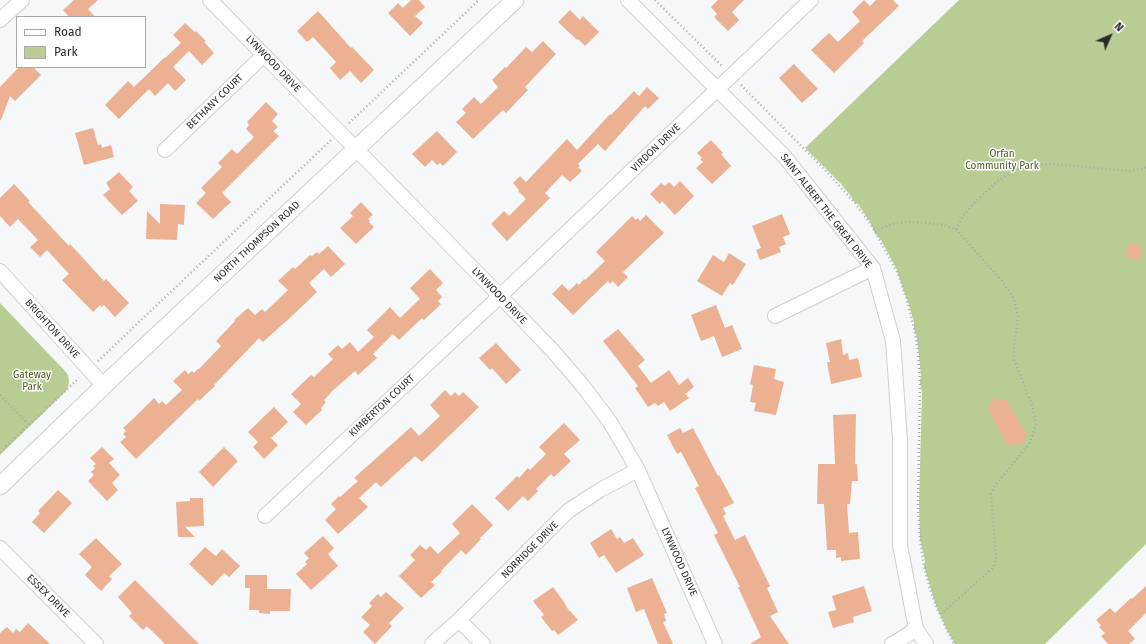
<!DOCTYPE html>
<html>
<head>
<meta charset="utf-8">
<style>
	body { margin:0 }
	#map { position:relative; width:1146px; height:644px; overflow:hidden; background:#f6f7f8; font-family:"Fira Sans",sans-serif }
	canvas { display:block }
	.legend { position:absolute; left:16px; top:16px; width:130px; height:52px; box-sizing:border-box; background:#fff; border:1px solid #aaa; margin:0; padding:5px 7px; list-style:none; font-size:12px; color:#2a2b2b }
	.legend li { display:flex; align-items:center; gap:8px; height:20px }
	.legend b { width:20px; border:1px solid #aaa }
	.north { position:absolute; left:1090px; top:16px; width:40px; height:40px; -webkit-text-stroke:3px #fff; paint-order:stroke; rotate:45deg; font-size:11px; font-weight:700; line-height:16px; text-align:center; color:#2a2b2b }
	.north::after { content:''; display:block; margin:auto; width:14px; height:18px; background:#2a2b2b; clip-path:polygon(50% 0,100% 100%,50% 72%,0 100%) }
</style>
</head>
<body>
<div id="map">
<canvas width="1146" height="644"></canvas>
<ul class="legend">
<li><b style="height:5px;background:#fff"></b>Road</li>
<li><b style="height:11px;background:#b9cc93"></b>Park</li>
</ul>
<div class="north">N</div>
</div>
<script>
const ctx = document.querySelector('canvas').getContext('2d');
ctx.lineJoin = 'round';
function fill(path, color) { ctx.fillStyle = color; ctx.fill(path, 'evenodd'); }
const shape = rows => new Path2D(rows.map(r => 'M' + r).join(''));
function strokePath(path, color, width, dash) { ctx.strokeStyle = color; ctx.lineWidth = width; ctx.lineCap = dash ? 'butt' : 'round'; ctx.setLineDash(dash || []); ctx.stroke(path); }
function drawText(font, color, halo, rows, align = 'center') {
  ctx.font = font + ' "Fira Sans",sans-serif'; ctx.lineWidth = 3; ctx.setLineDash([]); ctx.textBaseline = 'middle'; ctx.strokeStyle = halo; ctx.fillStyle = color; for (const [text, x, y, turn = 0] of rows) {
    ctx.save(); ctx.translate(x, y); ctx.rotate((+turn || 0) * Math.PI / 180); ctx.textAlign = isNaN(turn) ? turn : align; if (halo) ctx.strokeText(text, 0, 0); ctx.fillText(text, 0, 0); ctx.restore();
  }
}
fill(shape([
	[959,0,1146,0,1146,544,1045,644,955,644,947,630,936,606,924,566,925,561,920,539,919,504,922,392,920,382,921,376,917,339,914,328,914,323,910,308,896,268,881,240,875,233,870,222,858,204,854,202,851,196,841,184,805,148],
	[0,303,65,371,68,375,69,381,68,388,65,392,0,455]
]), '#b9cc93');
fill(shape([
	[74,0,98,0,88,9,95,17,69,17,63,10],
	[411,0,419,0,425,7,415,16,423,23,410,36,388,13,398,3,403,8],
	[718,0,744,0,732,12,739,20,728,31,714,17,717,14,711,7],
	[864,0,870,6,876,0,893,0,899,6,862,41,864,43,834,73,811,50,829,33,838,42,860,21,852,12],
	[570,10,580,20,583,16,599,32,585,46,578,39,577,40,558,22],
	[318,11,351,48,352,47,374,70,361,83,350,71,340,80,330,68,336,62,313,37,307,42,297,31],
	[185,23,195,32,196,31,206,41,204,42,214,53,202,65,189,51,173,67,186,80,175,91,168,83,155,96,149,89,119,119,105,105,128,81,134,87,164,58,165,58,181,43,173,35],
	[543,41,556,54,525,87,528,90,506,113,503,110,473,139,456,122,466,113,462,109,474,97,481,104,498,87,492,80,505,67,506,68,526,47,532,52],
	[794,64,818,89,802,103,779,78],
	[19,67,33,67,41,75,15,101,10,96,1,120,0,120,0,87],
	[647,87,659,98,648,109,645,106,605,151,598,144,578,164,580,166,578,167,582,171,570,182,562,175,545,193,550,198,507,241,491,224,504,211,509,216,526,199,518,191,519,190,513,183,520,176,526,182,567,139,577,150,610,114,611,115,634,91,639,96],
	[266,102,278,114,272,121,278,127,273,131,279,136,222,193,231,202,213,219,196,203,206,193,201,188,222,167,218,163,232,149,237,154,254,137,246,129,249,125,247,122],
	[93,128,98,145,101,144,102,148,111,145,114,157,84,165,75,133],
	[437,131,457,152,443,166,440,163,437,165,432,160,425,167,412,154],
	[711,140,723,153,721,154,731,166,712,184,696,168,703,162,700,159,702,158,697,153],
	[119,172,133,187,129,191,138,201,122,215,103,195,110,189,106,183],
	[680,181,694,196,675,215,662,201,660,204,650,194,661,183,665,186,669,182,674,187],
	[14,184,30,201,28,202,69,246,70,244,104,281,106,279,129,303,115,317,104,305,102,307,100,305,93,312,62,280,69,274,47,250,40,257,30,247,38,240,18,219,10,227,0,216,0,198],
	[361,202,373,215,368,219,370,221,369,222,374,227,356,244,340,228,353,216,350,213],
	[160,204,185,205,184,225,178,224,177,240,146,239,147,211,160,224],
	[782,214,790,234,783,237,786,244,779,247,781,252,760,260,756,250,761,248,752,226],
	[646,215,664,233,623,272,628,277,618,287,613,281,610,284,608,281,573,315,552,294,562,284,569,291,577,283,579,285,584,279,585,280,605,261,596,252,632,216,636,220,638,218,640,221],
	'1126 252a8 8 0 1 1 16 0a8 8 0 1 1-16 0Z',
	[328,246,345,264,331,277,324,269,309,283,317,292,293,315,263,342,259,338,214,385,215,386,199,401,198,399,136,459,120,442,126,437,123,434,126,431,123,428,134,418,154,398,159,404,162,401,166,405,182,390,173,381,185,370,188,374,192,371,194,373,198,369,199,369,221,346,216,341,235,321,234,320,248,308,255,315,262,309,265,312,288,290,278,281,293,267,295,269,310,255,312,256,317,252,319,254],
	[729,253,746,264,733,285,730,283,722,296,697,281,713,255,724,262],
	[430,269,443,283,436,290,442,297,438,301,441,304,424,320,422,318,399,340,393,334,373,354,377,358,358,375,355,371,330,393,330,394,324,400,326,402,321,408,322,410,306,425,293,412,301,404,291,394,311,375,314,377,333,359,328,354,338,345,342,349,350,342,358,352,374,337,367,330,390,307,400,318,420,299,410,288],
	[716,305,725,328,732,325,742,349,722,357,714,336,701,341,691,315],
	[618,329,645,360,638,366,651,383,669,370,679,385,688,378,694,387,685,394,689,398,670,411,664,402,658,406,655,403,648,407,635,388,638,386,603,341],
	[841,339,843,355,848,353,849,360,858,358,862,377,831,384,827,362,830,362,826,343],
	[496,343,521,370,506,384,492,368,490,370,479,358],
	[754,365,776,369,774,379,784,382,776,415,754,411,756,403,750,402,753,385,750,384],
	[445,390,451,396,455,392,459,396,463,392,479,407,422,462,415,456,381,487,376,482,359,498,368,507,338,534,325,520,336,509,331,504,339,496,340,497,358,481,354,478,411,427,419,436,440,416,430,405],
	[993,398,1006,400,1027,435,1022,444,1007,445,988,409],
	[274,407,288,422,271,438,278,445,264,459,253,447,258,442,248,432],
	[856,414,855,464,857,464,858,481,852,481,850,504,847,504,849,533,858,532,860,559,841,561,841,557,836,558,836,550,827,550,824,504,817,504,818,464,835,464,833,415],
	[564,423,580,440,564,454,571,461,554,477,551,474,536,489,538,491,528,501,523,496,508,511,495,498,517,476,519,478,528,468,530,470,546,454,539,447],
	[680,428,683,433,693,428,718,476,719,475,734,503,723,508,726,514,723,516,735,540,745,535,770,586,767,588,778,612,770,616,789,644,750,644,761,637,738,587,740,587,714,535,718,533,695,488,699,486,681,452,677,454,667,435],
	[102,447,114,459,109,463,120,475,112,483,118,490,107,501,88,481,94,475,91,472,95,468,93,466,96,464,90,458],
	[224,447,238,461,213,487,199,472],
	[58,490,72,503,44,533,32,522,40,513,38,511],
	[190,498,203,498,204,526,185,527,195,537,178,537,176,502,190,501],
	[472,504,493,525,480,538,481,539,466,555,461,550,441,571,442,572,431,582,435,585,421,598,399,576,415,560,410,555,420,545,426,550,430,546,438,554,460,533,452,524],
	[611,529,617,539,620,537,624,543,633,538,644,555,616,573,604,555,599,558,590,543],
	[323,536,334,548,328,554,338,566,311,590,296,574,307,564,305,562,309,558,304,553],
	[96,538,122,564,109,576,112,579,101,591,85,575,92,567,79,554],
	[205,547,216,556,222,549,240,566,229,577,224,573,212,586,189,564],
	[245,575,267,575,267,589,291,589,290,611,270,611,270,614,259,613,259,610,249,610,250,588,245,588],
	[652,578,667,613,664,614,666,621,663,622,673,644,658,644,644,609,636,612,627,588],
	[135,580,199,644,165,644,147,626,143,630,129,616,132,613,118,597],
	[864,586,872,611,853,617,854,622,833,628,828,612,836,610,832,596],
	[1146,586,1146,613,1128,631,1135,639,1129,644,1108,644,1101,636,1105,633,1099,627,1101,625,1096,620,1110,608,1115,613,1131,598,1132,599],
	[553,587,564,602,569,611,570,611,578,620,558,635,554,630,552,631,541,617,544,615,533,601],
	[386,592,404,608,389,623,392,626,375,644,363,632,370,625,361,617,372,606,369,603,378,594,381,597],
	[28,623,50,644,0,644,0,633,7,627,13,633,16,629,20,632]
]), '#ecb193');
const minor = shape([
	[210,0,500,296,553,351,583,386,610,422,638,470,715,644],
	[628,0,785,157,873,268,893,341,900,440,900,545,916,629,926,644],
	[0,20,22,0],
	[165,150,264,55],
	[0,271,104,386],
	[775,316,873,268],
	[265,516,500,296,811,0],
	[0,548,96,644],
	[459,620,483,644],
	[432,644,459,620,568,511,600,490,638,470],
	[892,644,898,641,916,629]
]);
const tertiary = shape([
	[0,486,117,373,515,0]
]);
strokePath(minor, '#cecfcf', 16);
strokePath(tertiary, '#cecfcf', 19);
strokePath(shape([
	[655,0,723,67],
	[741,85,824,169,854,202,868,220,878,237,898,274,907,301,914,328,918,352,920,382,918,508,920,539,924,566,929,586,936,606,944,624,954,644],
	[349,123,479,0],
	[956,229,963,216,978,199,998,181,1014,170,1033,165,1052,164,1130,171,1141,169,1146,167],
	[875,232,887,226,897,223,909,222,926,223,943,225,956,229,1002,281,1014,299,1018,316,1016,333,1014,346,1014,359,1033,408,1036,422,1034,431,1029,444,994,487,991,494,996,556,994,567,940,615],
	[98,361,331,140],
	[0,395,29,425],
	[0,452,79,378]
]), '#a9aaaa', 2.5, [1, 3]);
strokePath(minor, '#fff', 14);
strokePath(tertiary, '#fff', 17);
drawText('10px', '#2a2b2b', '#fff', [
	["LYNWOOD DRIVE",273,64,46],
	["BETHANY COURT",215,102,-44],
	["VIRDON DRIVE",656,148,-44],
	["SAINT ALBERT THE GREAT DRIVE",826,211,52],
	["NORTH THOMPSON ROAD",257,242,-43],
	["LYNWOOD DRIVE",499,296,46],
	["BRIGHTON DRIVE",52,329,48],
	["KIMBERTON COURT",382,406,-43],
	["NORRIDGE DRIVE",530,550,-45],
	["LYNWOOD DRIVE",679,562,66],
	["ESSEX DRIVE",48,596,45]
]);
drawText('10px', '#48591b', '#fff', [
	["Orfan",1002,154],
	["Community Park",1002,166],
	["Gateway",32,375],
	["Park",32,387]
]);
</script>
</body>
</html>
